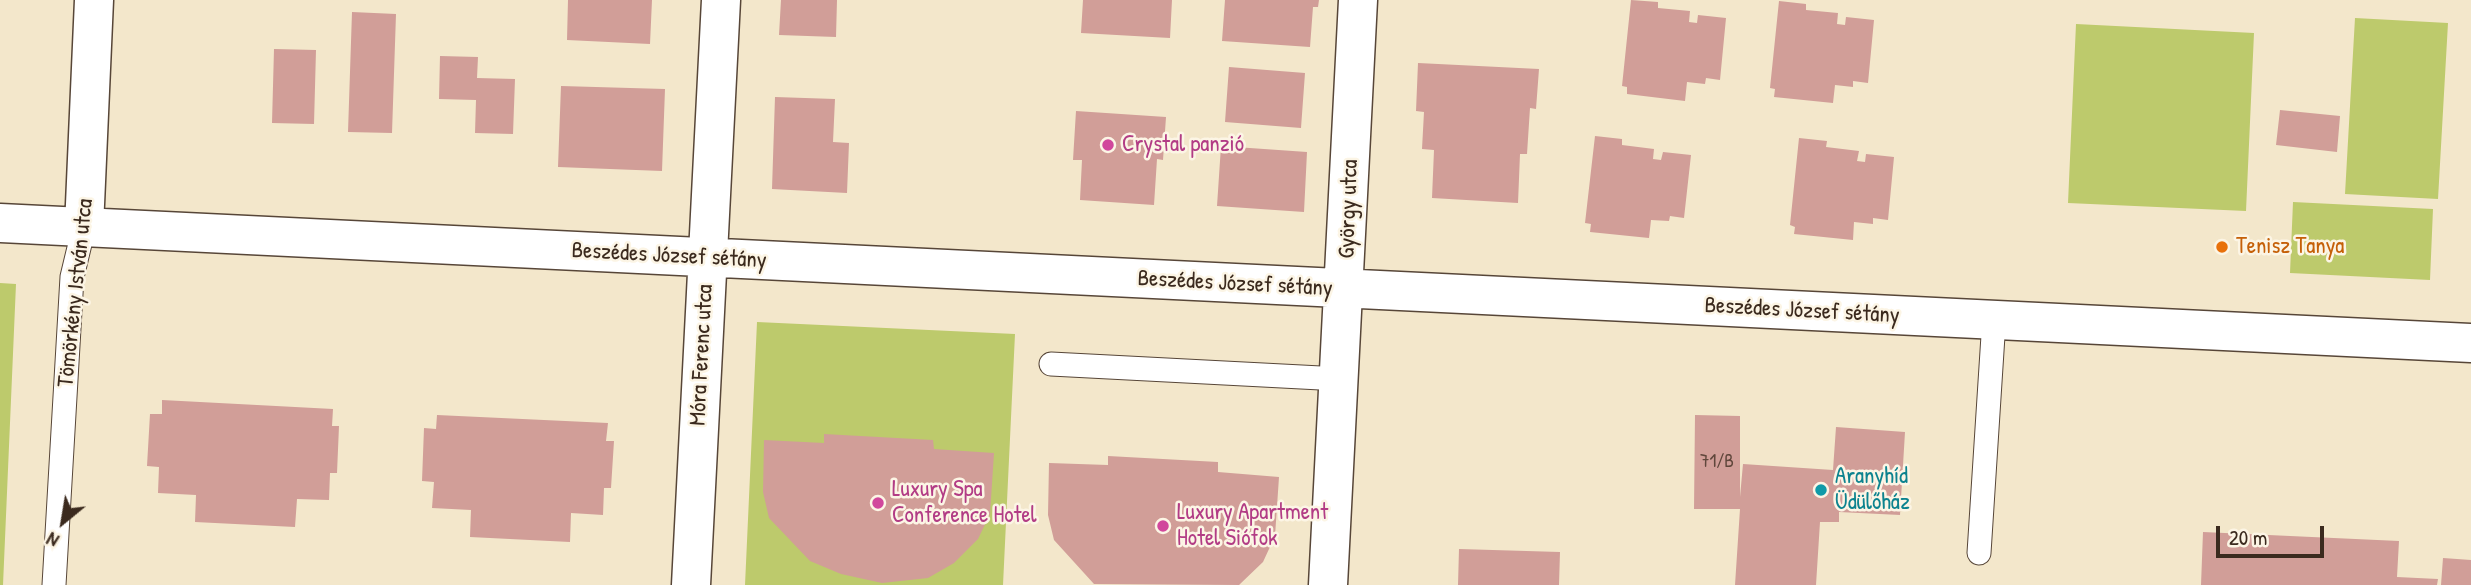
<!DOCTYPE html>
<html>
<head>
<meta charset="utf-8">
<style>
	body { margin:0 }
	#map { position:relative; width:2471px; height:585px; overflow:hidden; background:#f3e7cb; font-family:"Patrick Hand",sans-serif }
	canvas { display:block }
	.north { position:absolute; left:28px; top:487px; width:70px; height:70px; -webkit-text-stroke:5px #fcf5e5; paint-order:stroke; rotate:210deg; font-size:19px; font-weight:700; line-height:28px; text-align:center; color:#3b2a1e }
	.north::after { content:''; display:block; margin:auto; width:24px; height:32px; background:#3b2a1e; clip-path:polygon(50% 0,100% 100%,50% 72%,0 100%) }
	.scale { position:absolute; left:2216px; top:526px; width:108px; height:32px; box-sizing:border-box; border:4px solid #3b2a1e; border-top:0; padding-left:9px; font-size:21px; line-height:24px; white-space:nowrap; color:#3b2a1e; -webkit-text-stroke:5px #fcf5e5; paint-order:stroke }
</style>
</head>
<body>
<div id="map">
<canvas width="2471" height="585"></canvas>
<div class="north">N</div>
<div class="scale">20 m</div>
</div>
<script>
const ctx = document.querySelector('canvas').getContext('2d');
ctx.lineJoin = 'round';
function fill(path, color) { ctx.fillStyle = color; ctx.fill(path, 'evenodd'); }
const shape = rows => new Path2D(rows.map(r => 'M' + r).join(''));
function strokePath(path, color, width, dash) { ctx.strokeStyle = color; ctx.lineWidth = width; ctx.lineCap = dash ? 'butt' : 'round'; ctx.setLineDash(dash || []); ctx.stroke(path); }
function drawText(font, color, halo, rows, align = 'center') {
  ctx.font = font + ' "Patrick Hand",sans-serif'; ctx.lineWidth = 5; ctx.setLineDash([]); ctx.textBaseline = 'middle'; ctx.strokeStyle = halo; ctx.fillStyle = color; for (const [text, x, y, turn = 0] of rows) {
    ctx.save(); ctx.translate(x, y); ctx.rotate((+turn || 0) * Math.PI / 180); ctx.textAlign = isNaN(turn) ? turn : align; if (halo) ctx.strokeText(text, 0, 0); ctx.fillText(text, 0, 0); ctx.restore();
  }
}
fill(shape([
	[2355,18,2448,23,2438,199,2345,194],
	[2076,24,2254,33,2246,211,2068,203],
	[2293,202,2433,209,2430,280,2290,273],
	[0,283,16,284,3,585,0,585],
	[757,322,1015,334,1003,585,745,585]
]), '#bdca6c');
fill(shape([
	[568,0,652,0,650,44,567,40],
	[781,0,837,0,836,37,779,35],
	[1083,0,1172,0,1170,38,1081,33],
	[1225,0,1319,0,1318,7,1313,7,1310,47,1222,41],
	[1631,0,1658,2,1658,8,1690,11,1689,22,1697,23,1698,15,1726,18,1720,80,1706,78,1705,84,1687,82,1685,101,1627,94,1627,87,1622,86],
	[1779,1,1806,4,1806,10,1838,13,1837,24,1845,25,1846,17,1874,20,1868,83,1853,81,1853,87,1835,85,1833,103,1774,97,1775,89,1770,88],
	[352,12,396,14,392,133,348,132],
	[274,49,316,50,314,124,272,123],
	[440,56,478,57,477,78,515,79,513,134,475,133,476,100,439,99],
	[1418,63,1539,69,1536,109,1530,108,1527,154,1520,154,1518,203,1432,198,1434,150,1422,149,1424,112,1416,111],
	[1229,67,1305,73,1301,128,1225,122],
	[561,86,665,89,662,171,558,167],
	[775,97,835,99,833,142,849,143,847,193,772,189],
	[2280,110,2340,116,2337,152,2276,145],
	[1076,111,1166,117,1163,160,1157,159,1154,205,1080,200,1082,160,1073,160],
	[1595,136,1622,139,1622,145,1654,149,1653,159,1661,160,1663,152,1691,155,1684,218,1670,216,1669,221,1651,220,1649,238,1590,232,1591,224,1585,223],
	[1799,138,1827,141,1826,147,1859,151,1857,161,1865,162,1866,154,1894,157,1888,220,1873,218,1873,224,1854,222,1853,240,1794,234,1795,227,1790,225],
	[1221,146,1307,152,1304,212,1217,206],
	[162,400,333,409,332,426,339,426,337,473,330,473,329,500,297,499,295,527,195,522,196,495,158,493,159,467,147,466,150,414,162,414],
	[437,415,608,423,606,441,614,441,611,488,604,488,603,515,571,513,570,542,470,537,471,510,432,508,434,482,422,481,424,428,436,429],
	[1695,415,1740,416,1740,497,1743,464,1833,470,1836,427,1905,432,1900,515,1839,512,1839,522,1820,522,1816,585,1735,585,1740,509,1694,509],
	[824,434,933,440,934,449,994,453,990,514,978,539,954,563,928,578,882,583,841,574,810,561,769,518,763,492,764,440,824,443],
	[1108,456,1218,462,1218,472,1279,477,1275,536,1263,562,1239,585,1094,584,1054,540,1048,515,1049,463,1108,465],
	[2203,532,2399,541,2397,577,2438,579,2437,585,2201,585],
	[1459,549,1560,552,1559,585,1458,585],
	[2443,558,2471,560,2471,585,2441,585]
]), '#d19e98');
const lane = shape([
	[1051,364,1340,379],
	[1979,553,1994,320],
	[54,585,72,277,84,227]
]);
const street = shape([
	[0,223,2471,343],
	[84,227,94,0],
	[691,585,721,0],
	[1328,585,1358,0]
]);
strokePath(lane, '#574638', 25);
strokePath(street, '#574638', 41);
strokePath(lane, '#fff', 23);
strokePath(street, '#fff', 38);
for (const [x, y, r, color] of [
	[1108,145,7,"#d1479c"],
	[2222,247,7,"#e8710a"],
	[1821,490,7,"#0f9aa8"],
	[878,503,7,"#d1479c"],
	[1163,526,7,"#d1479c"]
]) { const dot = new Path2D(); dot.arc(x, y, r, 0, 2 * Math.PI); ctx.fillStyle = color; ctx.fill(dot); strokePath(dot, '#fcf5e5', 2.5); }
drawText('19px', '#60473c', null, [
	["71/B",1717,462]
]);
drawText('23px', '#b23c85', '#fcf5e5', [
	["Crystal panzió",1122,145],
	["Luxury Spa",892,490],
	["Conference Hotel",892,516],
	["Luxury Apartment",1177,513],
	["Hotel Siófok",1177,539]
], 'left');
drawText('23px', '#3b2a1e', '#fcf5e5', [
	["György utca",1349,209,-88],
	["Beszédes József sétány",669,256,3],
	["Beszédes József sétány",1235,284,3],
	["Tömörkény István utca",76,293,-84],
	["Beszédes József sétány",1802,311,3],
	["Móra Ferenc utca",702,355,-87]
]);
drawText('23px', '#c56008', '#fcf5e5', [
	["Tenisz Tanya",2236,247]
], 'left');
drawText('23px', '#0d838f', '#fcf5e5', [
	["Aranyhíd",1835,477],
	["Üdülőház",1835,503]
], 'left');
</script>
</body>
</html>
